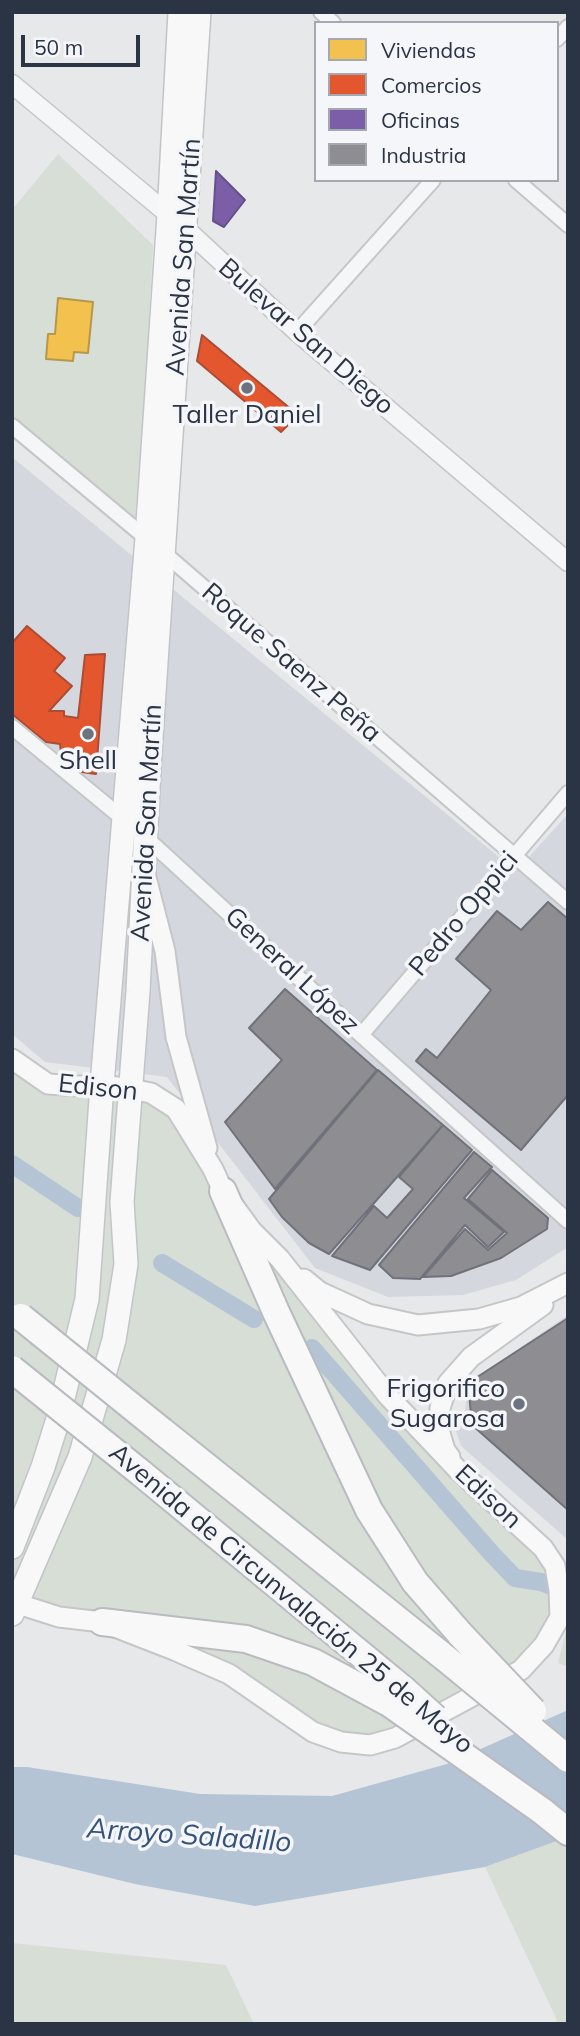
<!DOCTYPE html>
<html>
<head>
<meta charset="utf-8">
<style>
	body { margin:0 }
	#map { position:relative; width:580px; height:2036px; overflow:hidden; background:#e6e8ea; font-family:Mulish,sans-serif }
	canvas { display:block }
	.frame { position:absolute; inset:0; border:14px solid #2b3445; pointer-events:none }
	.legend { position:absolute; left:314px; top:21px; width:245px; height:161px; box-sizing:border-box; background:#f4f6f9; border:2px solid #a4a8b1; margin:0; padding:9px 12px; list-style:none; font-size:21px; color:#2b3445 }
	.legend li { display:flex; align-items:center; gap:14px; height:35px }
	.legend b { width:35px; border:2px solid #a4a8b1 }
	.scale { position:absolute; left:21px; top:35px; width:119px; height:32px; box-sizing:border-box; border:4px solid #2b3445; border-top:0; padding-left:9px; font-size:21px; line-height:24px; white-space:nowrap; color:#2b3445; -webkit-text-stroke:5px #f4f6f9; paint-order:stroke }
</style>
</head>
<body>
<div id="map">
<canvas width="580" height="2036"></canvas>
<div class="frame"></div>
<ul class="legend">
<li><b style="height:19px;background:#f2c14e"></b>Viviendas</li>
<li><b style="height:19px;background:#e4572e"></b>Comercios</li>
<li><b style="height:19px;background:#7b5ea7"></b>Oficinas</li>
<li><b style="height:19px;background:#8d8d92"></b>Industria</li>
</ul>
<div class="scale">50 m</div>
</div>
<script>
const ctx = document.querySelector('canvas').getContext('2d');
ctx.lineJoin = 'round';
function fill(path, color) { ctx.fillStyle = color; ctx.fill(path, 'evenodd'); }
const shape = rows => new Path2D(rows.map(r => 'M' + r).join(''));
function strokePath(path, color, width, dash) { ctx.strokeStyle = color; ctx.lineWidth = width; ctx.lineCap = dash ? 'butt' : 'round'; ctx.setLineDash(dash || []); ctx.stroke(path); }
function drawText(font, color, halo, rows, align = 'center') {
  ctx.font = font + ' Mulish,sans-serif'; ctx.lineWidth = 7; ctx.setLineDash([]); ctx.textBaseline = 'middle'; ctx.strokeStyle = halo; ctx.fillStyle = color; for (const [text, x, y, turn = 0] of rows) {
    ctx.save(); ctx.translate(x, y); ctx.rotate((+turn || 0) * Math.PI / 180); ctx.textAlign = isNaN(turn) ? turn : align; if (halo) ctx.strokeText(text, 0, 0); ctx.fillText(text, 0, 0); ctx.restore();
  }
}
fill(shape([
	[12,457,516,871,568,814,568,1247,516,1280,463,1295,388,1297,315,1268,167,1077,45,1062,12,1034],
	[568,1315,568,1540,461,1446,456,1431,464,1421,468,1383]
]), '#d4d7dd');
fill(shape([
	[58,154,153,245,138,522,12,422,12,210],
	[12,1059,48,1084,151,1093,331,1324,543,1548,559,1590,544,1645,395,1738,341,1742,229,1674,12,1602],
	[568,1623,568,1667,558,1663],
	[568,1837,568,2024,557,2024,556,2018,485,1867],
	[12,1943,226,1965,254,2024,12,2024]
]), '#d6ded6');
fill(shape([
	[568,1710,568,1837,485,1867,255,1906,135,1884,12,1854,12,1767,27,1767,200,1794,332,1796,447,1764]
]), '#b4c4d5');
const homes = shape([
	[58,298,93,302,88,353,74,352,73,361,46,359,48,334,55,334,58,298]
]);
fill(homes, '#f2c14e');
strokePath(homes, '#b6974b', 2);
const shops = shape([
	[202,335,298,415,281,432,197,361,202,335],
	[27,626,65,658,54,671,72,686,49,711,64,711,64,716,78,718,85,655,105,654,96,774,74,771,76,762,62,762,60,744,46,742,12,714,12,643,27,626]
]);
fill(shops, '#e4572e');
strokePath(shops, '#ac4c35', 2);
const offices = shape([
	[216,171,245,200,224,227,213,221,216,171]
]);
fill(offices, '#7b5ea7');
strokePath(offices, '#63518a', 2);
const industry = shape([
	[548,902,568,919,568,1095,521,1150,416,1061,426,1049,437,1058,491,990,456,959,497,911,521,930,548,902],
	[285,989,377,1070,275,1189,225,1122,282,1060,249,1028,285,989],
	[378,1070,443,1125,329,1254,309,1243,282,1217,269,1199,378,1070],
	[443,1125,472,1150,370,1270,332,1256,374,1206,387,1218,413,1189,399,1177,443,1125],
	[474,1152,492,1167,464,1198,504,1232,488,1247,465,1225,420,1279,393,1278,379,1265,474,1152],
	[492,1170,548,1218,547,1229,501,1258,451,1276,423,1277,465,1229,488,1250,507,1233,468,1199,492,1170],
	[568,1318,568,1510,472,1425,468,1383,568,1318]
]);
fill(industry, '#8d8d92');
strokePath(industry, '#70727b', 2);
strokePath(shape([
	[12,1164,78,1208],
	[162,1263,254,1319],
	[312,1348,492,1554,515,1578,541,1582,568,1593]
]), '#b4c4d5', 18);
const minor = shape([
	[321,12,333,23],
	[557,39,568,27],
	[516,180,568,225],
	[297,332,433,180],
	[12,426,164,553,568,902],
	[12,727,127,822],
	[143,835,361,1035,568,1221],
	[361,1035,568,793]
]);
const tertiary = shape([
	[12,84,186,229,297,332,568,562]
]);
const secondary = shape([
	[147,881,165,951,176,1037,207,1148],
	[12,1059,48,1084,78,1086,102,1085,131,1089,151,1093,176,1109,213,1169,223,1191,252,1231,280,1259,388,1396,458,1470,543,1548,555,1566,559,1590,560,1617,544,1645,521,1670,395,1738,370,1745,341,1742,313,1732,229,1674,174,1650,102,1622,59,1617,12,1602],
	[304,1279,320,1292,368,1314,418,1325,479,1319,521,1307,568,1283],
	[450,1457,445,1450,439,1430,440,1408,448,1383,471,1357,543,1305]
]);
const primary = shape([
	[12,1547,43,1467,58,1419,87,1299,102,1085,147,538,169,215,180,12],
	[12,1614,80,1457,114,1340,126,1264,122,1202,138,991,149,768,199,12]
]);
const motorway = shape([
	[223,1191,276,1312,369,1510,415,1582,461,1635],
	[162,1431,444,1657],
	[141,1473,403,1689],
	[102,1622,246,1639,313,1662,389,1703],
	[542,1811,568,1832]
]);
strokePath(minor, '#c4c6c8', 18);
strokePath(tertiary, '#c4c6c8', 21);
strokePath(secondary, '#c4c6c8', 23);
strokePath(primary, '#c2c5c8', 26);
strokePath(motorway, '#b8bbbf', 30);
strokePath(shape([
	[225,2024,228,2023]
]), '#c5c6ca', 2.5, [5, 5]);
strokePath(minor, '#f5f6f7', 14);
strokePath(tertiary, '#f5f6f7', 18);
strokePath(secondary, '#f8f8f8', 19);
strokePath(primary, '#f8f8f8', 23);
strokePath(motorway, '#f8f8f8', 26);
const motorwayBridge = shape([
	[21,1317,162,1431],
	[12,1369,141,1473],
	[461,1635,533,1711],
	[444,1657,568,1759],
	[403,1689,435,1718],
	[389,1703,542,1811]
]);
strokePath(motorwayBridge, '#b8bbbf', 30, []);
strokePath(motorwayBridge, '#f8f8f8', 26);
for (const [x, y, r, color] of [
	[247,388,7,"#6c737f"],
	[88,734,7,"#6c737f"],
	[519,1404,7,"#6c737f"]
]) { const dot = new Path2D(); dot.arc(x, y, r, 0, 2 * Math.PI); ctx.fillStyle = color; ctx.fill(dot); strokePath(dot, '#f4f6f9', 2.5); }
drawText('26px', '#2b3445', '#f4f6f9', [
	["Avenida San Martín",184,257,-86],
	["Bulevar San Diego",306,337,41],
	["Roque Saenz Peña",291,663,41],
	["Avenida San Martín",147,823,-87],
	["Pedro Oppici",464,914,-50],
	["General López",292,971,43],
	["Edison",98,1088,6],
	["Edison",488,1497,43],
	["Avenida de Circunvalación 25 de Mayo",291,1599,40]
]);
drawText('26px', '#2b3445', '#f4f6f9', [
	["Taller Daniel",247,415],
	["Shell",88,761],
	["Frigorifico",505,1389,"right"],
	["Sugarosa",505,1419,"right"]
]);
drawText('italic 28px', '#34527a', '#f4f6f9', [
	["Arroyo Saladillo",189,1836,4]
]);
</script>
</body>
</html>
